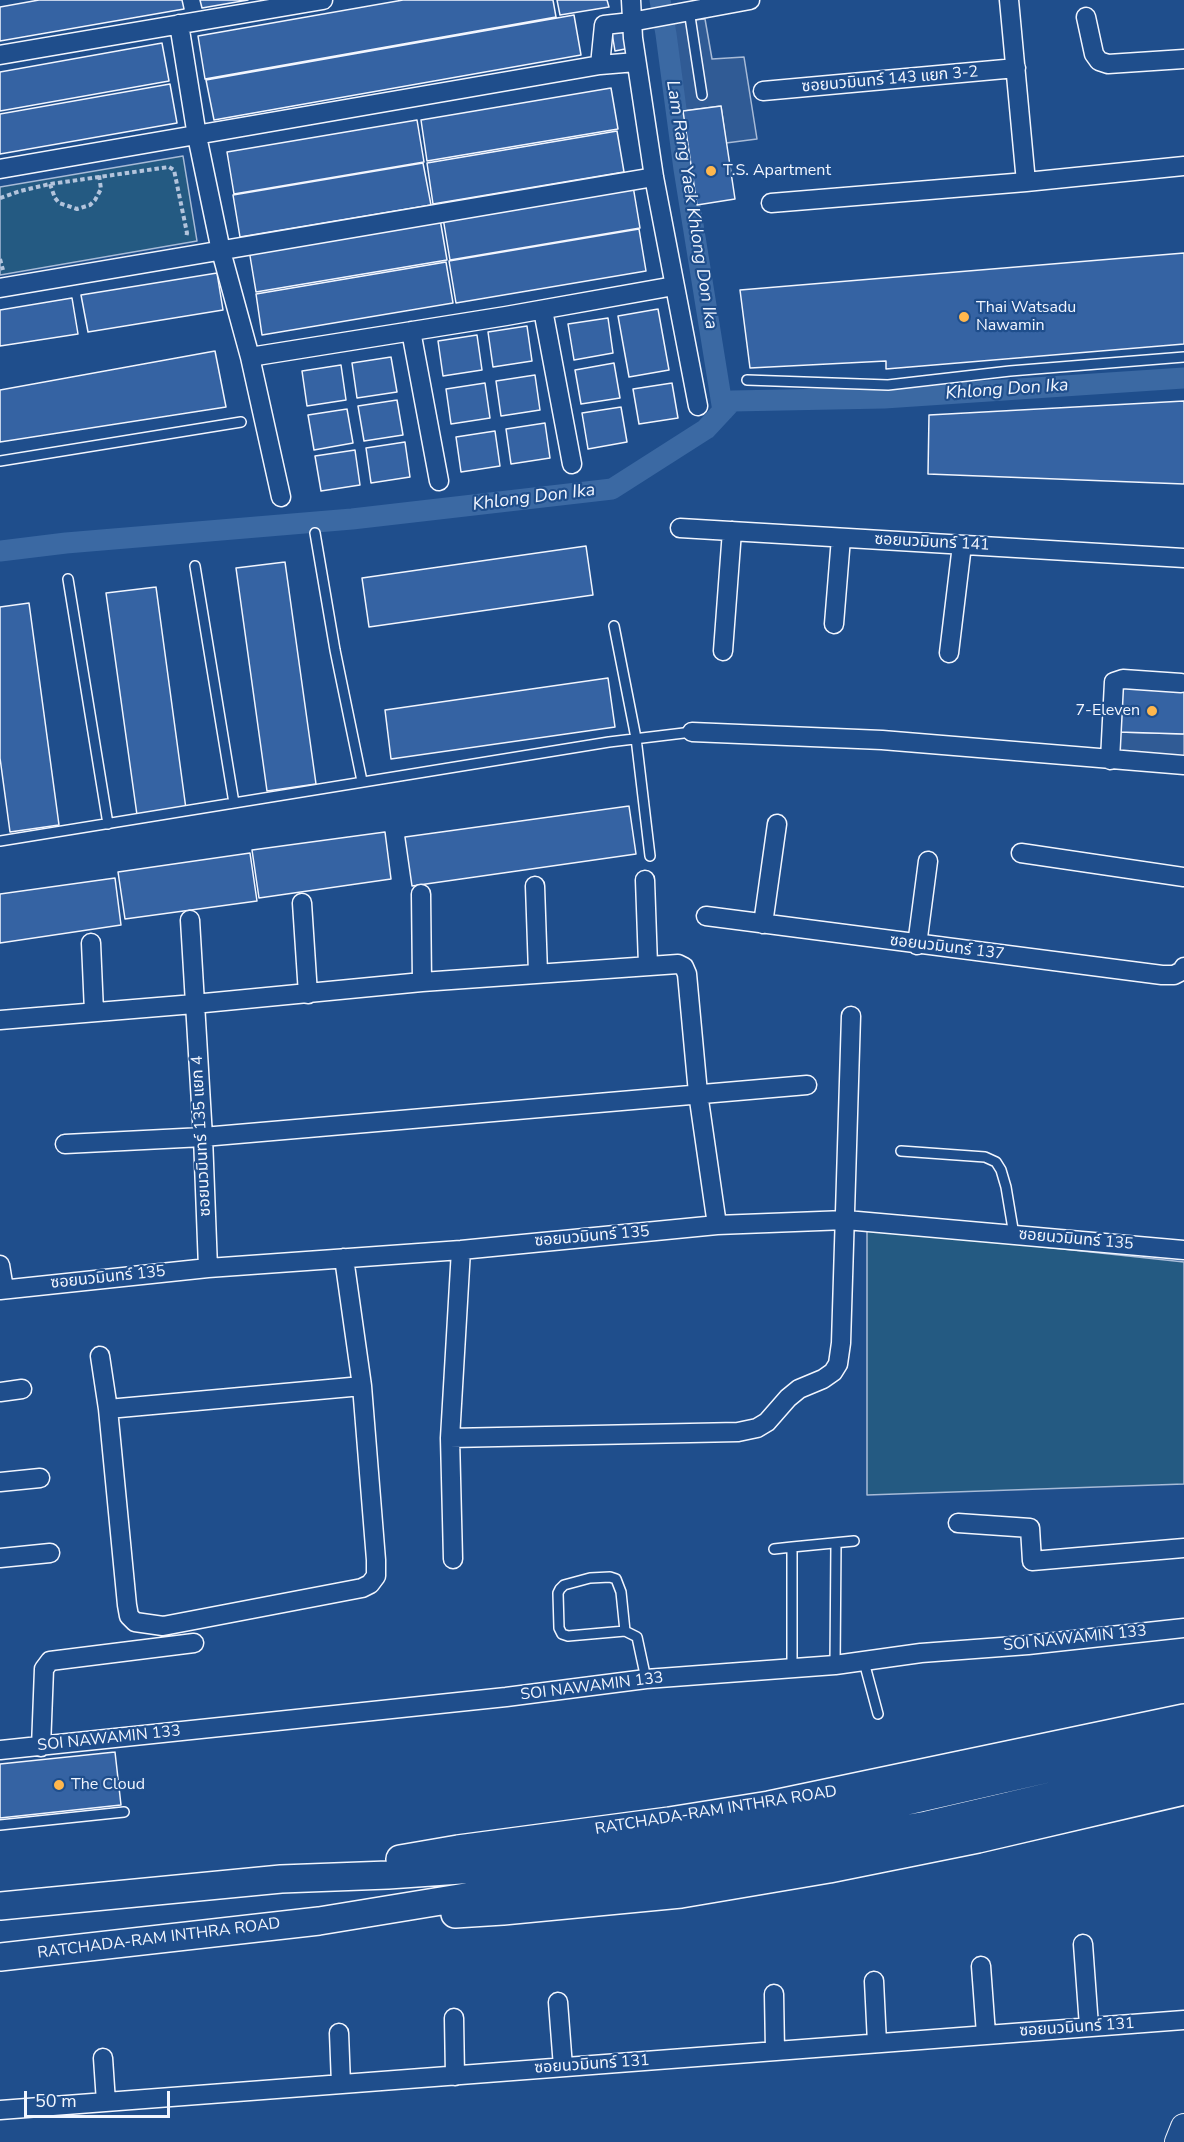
<!DOCTYPE html>
<html>
<head>
<meta charset="utf-8">
<style>
	body { margin:0 }
	#map { position:relative; width:1184px; height:2142px; overflow:hidden; background:#1f4e8c; font-family:"Nunito Sans",sans-serif }
	canvas { display:block }
	.scale { position:absolute; left:24px; top:2091px; width:146px; height:27px; box-sizing:border-box; border:3px solid #f2f6ff; border-top:0; padding-left:8px; font-size:18px; line-height:21px; white-space:nowrap; color:#f2f6ff; -webkit-text-stroke:4px #1f4e8c; paint-order:stroke }
</style>
</head>
<body>
<div id="map">
<canvas width="1184" height="2142"></canvas>
<div class="scale">50 m</div>
</div>
<script>
const ctx = document.querySelector('canvas').getContext('2d');
ctx.lineJoin = 'round';
function fill(path, color) { ctx.fillStyle = color; ctx.fill(path, 'evenodd'); }
const shape = rows => new Path2D(rows.map(r => 'M' + r).join(''));
function strokePath(path, color, width, dash) { ctx.strokeStyle = color; ctx.lineWidth = width; ctx.lineCap = dash ? 'butt' : 'round'; ctx.setLineDash(dash || []); ctx.stroke(path); }
function drawText(font, color, halo, rows, align = 'center') {
  ctx.font = font + ' "Nunito Sans","Noto Sans Thai",sans-serif'; ctx.lineWidth = 4.5; ctx.setLineDash([]); ctx.textBaseline = 'middle'; ctx.strokeStyle = halo; ctx.fillStyle = color; for (const [text, x, y, turn = 0] of rows) {
    ctx.save(); ctx.translate(x, y); ctx.rotate((+turn || 0) * Math.PI / 180); ctx.textAlign = isNaN(turn) ? turn : align; if (halo) ctx.strokeText(text, 0, 0); ctx.fillText(text, 0, 0); ctx.restore();
  }
}
const green = shape([
	[183,156,197,241,0,275,0,187,183,156],
	[867,1228,1184,1262,1184,1484,867,1495,867,1228]
]);
fill(green, '#245a82');
strokePath(green, '#a8bbd7', 1.5);
const parking = shape([
	[705,19,712,59,744,57,757,139,726,143,721,106,683,111,669,22,705,19],
	[1118,732,1184,734,1184,757,1118,754,1118,732]
]);
fill(parking, '#305b95');
strokePath(parking, '#a8bbd7', 1.5);
strokePath(shape([
	[660,0,666,34,684,169,723,411],
	[0,551,66,543,352,519,612,489,706,429,732,401,884,398,1184,378]
]), '#3b69a3', 21);
const building = shape([
	[39,0,182,0,184,9,0,41,0,7,39,0],
	[200,0,248,0,202,8,200,0],
	[403,0,553,0,556,17,205,79,198,36,403,0],
	[557,0,607,0,609,7,560,15,557,0],
	[574,15,581,55,214,120,206,80,574,15],
	[627,30,630,48,615,51,612,33,627,30],
	[162,43,169,81,0,111,0,72,162,43],
	[170,84,177,123,0,154,0,114,170,84],
	[611,88,618,129,427,161,421,120,611,88],
	[721,106,735,199,697,205,683,111,721,106],
	[417,120,424,162,234,194,227,152,417,120],
	[617,131,624,172,433,204,427,163,617,131],
	[423,163,431,205,240,237,233,195,423,163],
	[633,186,640,228,450,260,443,218,633,186],
	[440,219,447,260,256,292,249,250,440,219],
	[639,229,646,271,456,303,449,261,639,229],
	[1184,253,1184,344,886,369,886,361,750,368,740,290,1184,253],
	[446,262,453,303,262,335,256,294,446,262],
	[217,273,223,310,88,332,81,295,217,273],
	[72,298,78,334,0,346,0,310,72,298],
	[658,309,669,370,629,377,618,316,658,309],
	[608,318,613,353,574,360,568,324,608,318],
	[527,326,532,361,493,367,488,332,527,326],
	[477,335,482,370,443,376,438,341,477,335],
	[215,351,226,407,0,442,0,390,215,351],
	[391,357,397,392,357,398,352,363,391,357],
	[614,363,620,398,581,404,575,370,614,363],
	[341,365,346,400,307,406,302,371,341,365],
	[535,375,540,410,501,416,496,381,535,375],
	[485,383,490,418,451,424,446,389,485,383],
	[672,383,678,418,639,424,633,389,672,383],
	[397,400,403,435,364,441,358,406,397,400],
	[1184,401,1184,484,928,474,929,415,1184,401],
	[621,407,627,442,588,449,582,413,621,407],
	[347,409,353,443,314,450,308,415,347,409],
	[545,423,550,458,511,464,506,429,545,423],
	[495,431,500,466,461,472,456,437,495,431],
	[405,442,410,477,371,483,366,448,405,442],
	[355,450,360,485,321,491,315,456,355,450],
	[586,546,593,595,369,627,362,578,586,546],
	[285,562,316,784,267,791,236,568,285,562],
	[156,587,186,809,137,815,106,593,156,587],
	[29,603,59,825,10,832,0,758,0,607,29,603],
	[608,678,615,727,391,759,385,710,608,678],
	[1120,688,1184,690,1184,734,1118,732,1120,688],
	[629,806,636,854,412,886,405,837,629,806],
	[385,832,391,879,259,898,252,850,385,832],
	[250,853,257,901,125,919,118,872,250,853],
	[115,878,121,925,0,943,0,894,115,878],
	[115,1752,121,1805,0,1818,0,1764,115,1752]
]);
fill(building, '#3563a3');
strokePath(building, '#f2f6ff', 1.5);
const service = shape([
	[689,10,702,95],
	[747,380,888,385,1010,371,1184,357],
	[0,461,241,422],
	[315,533,335,650,362,781],
	[195,566,234,803],
	[68,579,108,824],
	[614,626,636,738,650,856],
	[0,841,609,742,692,732],
	[901,1151,985,1157,996,1162,1001,1170,1006,1187,1014,1235],
	[792,1547,854,1541],
	[774,1549,792,1547,792,1669],
	[625,1631,621,1592,616,1579,610,1577,590,1578,564,1585,560,1589,558,1593,559,1628,562,1634,568,1636,625,1631,637,1637,646,1679],
	[864,1662,878,1714],
	[835,1665,836,1543],
	[0,1825,124,1812]
]);
const minor = shape([
	[631,0,633,38,654,177,698,406],
	[1009,0,1026,182],
	[1086,17,1094,54,1099,61,1108,64,1184,59],
	[179,24,197,136,221,251,250,357,281,497],
	[0,55,323,0],
	[600,65,604,25,631,22,750,0],
	[763,91,1016,68],
	[0,169,600,65,636,62],
	[771,203,1026,182,1184,166],
	[0,288,654,177],
	[543,310,572,464],
	[411,331,439,481],
	[250,357,506,316,674,286],
	[680,528,1184,558],
	[834,624,841,538],
	[723,651,732,531],
	[949,653,962,545],
	[692,732,882,740,1184,765],
	[1110,760,1114,682,1123,679,1181,683],
	[1021,853,1184,877],
	[645,880,648,965],
	[535,886,538,973],
	[421,894,422,982],
	[302,903,308,994],
	[706,916,1162,975,1174,975,1182,971,1184,967],
	[190,920,203,1137,208,1268],
	[763,924,777,824],
	[91,943,94,1012],
	[917,945,928,861],
	[0,1020,194,1004,422,982,678,964,684,967,687,974,698,1093,717,1225],
	[65,1144,203,1137,807,1085],
	[0,1265,4,1289],
	[0,1290,208,1268,461,1250,717,1225,846,1220,1184,1250],
	[100,1356,108,1409,127,1605,129,1616,135,1622,163,1626,362,1588,370,1584,376,1576,376,1560,362,1386,344,1258],
	[0,1392,22,1389],
	[108,1409,362,1386],
	[450,1438,738,1432,757,1428,767,1422,788,1398,799,1389,823,1379,833,1372,838,1364,841,1343,851,1016],
	[0,1482,40,1478],
	[958,1523,1030,1528,1032,1561,1184,1548],
	[0,1558,50,1553],
	[453,1559,450,1438,461,1250],
	[41,1747,44,1669,50,1661,194,1643],
	[0,1750,506,1697,646,1679,835,1665,921,1653,1028,1645,1184,1628],
	[1083,1944,1089,2026],
	[981,1966,986,2034],
	[874,1981,877,2043],
	[774,1994,775,2051],
	[558,2002,563,2067],
	[454,2018,455,2076],
	[339,2033,341,2084],
	[103,2058,106,2102],
	[0,2110,1184,2020]
]);
const secondary = shape([
	[1178,2142,1184,2127]
]);
const primary = shape([
	[400,1859,458,1849,669,1821,769,1805,1184,1718],
	[0,1906,281,1879,388,1875,475,1869,690,1842,828,1819,1184,1738],
	[455,1914,503,1911,681,1894,829,1869,978,1839,1184,1791],
	[0,1957,319,1921,496,1892,687,1867,927,1825,1184,1765]
]);
strokePath(service, '#f2f6ff', 12);
strokePath(minor, '#f2f6ff', 21);
strokePath(secondary, '#f2f6ff', 28);
strokePath(primary, '#f2f6ff', 30);
strokePath(shape([
	[50,184,55,198,59,203,77,209,90,205,95,200,101,189,99,175],
	[0,198,20,191,50,184,169,167,174,170,187,233,186,238],
	[0,259,3,270]
]), '#b3c4dc', 4, [4.5, 3]);
strokePath(service, '#1f4e8c', 9);
strokePath(minor, '#1f4e8c', 18);
strokePath(secondary, '#1f4e8c', 26);
strokePath(primary, '#1f4e8c', 27);
for (const [x, y, r, color] of [
	[711,171,6,"#ffb74d"],
	[964,317,6,"#ffb74d"],
	[1152,711,6,"#ffb74d"],
	[59,1785,6,"#ffb74d"]
]) { const dot = new Path2D(); dot.arc(x, y, r, 0, 2 * Math.PI); ctx.fillStyle = color; ctx.fill(dot); strokePath(dot, '#1f4e8c', 2); }
drawText('16px', '#f2f6ff', '#1f4e8c', [
	["ซอยนวมินทร์ 143 แยก 3-2",890,80,-5],
	["ซอยนวมินทร์ 141",932,543,3],
	["ซอยนวมินทร์ 137",947,948,7],
	["ซอยนวมินทร์ 135 แยก 4",202,1136,-93],
	["ซอยนวมินทร์ 135",592,1237,-5],
	["ซอยนวมินทร์ 135",1076,1240,5],
	["ซอยนวมินทร์ 135",108,1278,-6],
	["SOI NAWAMIN 133",1075,1639,-6],
	["SOI NAWAMIN 133",592,1687,-7],
	["SOI NAWAMIN 133",109,1739,-6],
	["RATCHADA-RAM INTHRA ROAD",716,1811,-9],
	["RATCHADA-RAM INTHRA ROAD",159,1939,-7],
	["ซอยนวมินทร์ 131",1077,2028,-4],
	["ซอยนวมินทร์ 131",592,2065,-4]
]);
drawText('16px', '#f2f6ff', '#1f4e8c', [
	["T.S. Apartment",723,171],
	["Thai Watsadu",976,308],
	["Nawamin",976,326],
	["7-Eleven",1140,711,"right"],
	["The Cloud",71,1785]
], 'left');
drawText('italic 18px', '#f2f6ff', '#1f4e8c', [
	["Lam Rang Yaek Khlong Don Ika",691,205,81],
	["Khlong Don Ika",1007,390,-4],
	["Khlong Don Ika",534,498,-7]
]);
</script>
</body>
</html>
